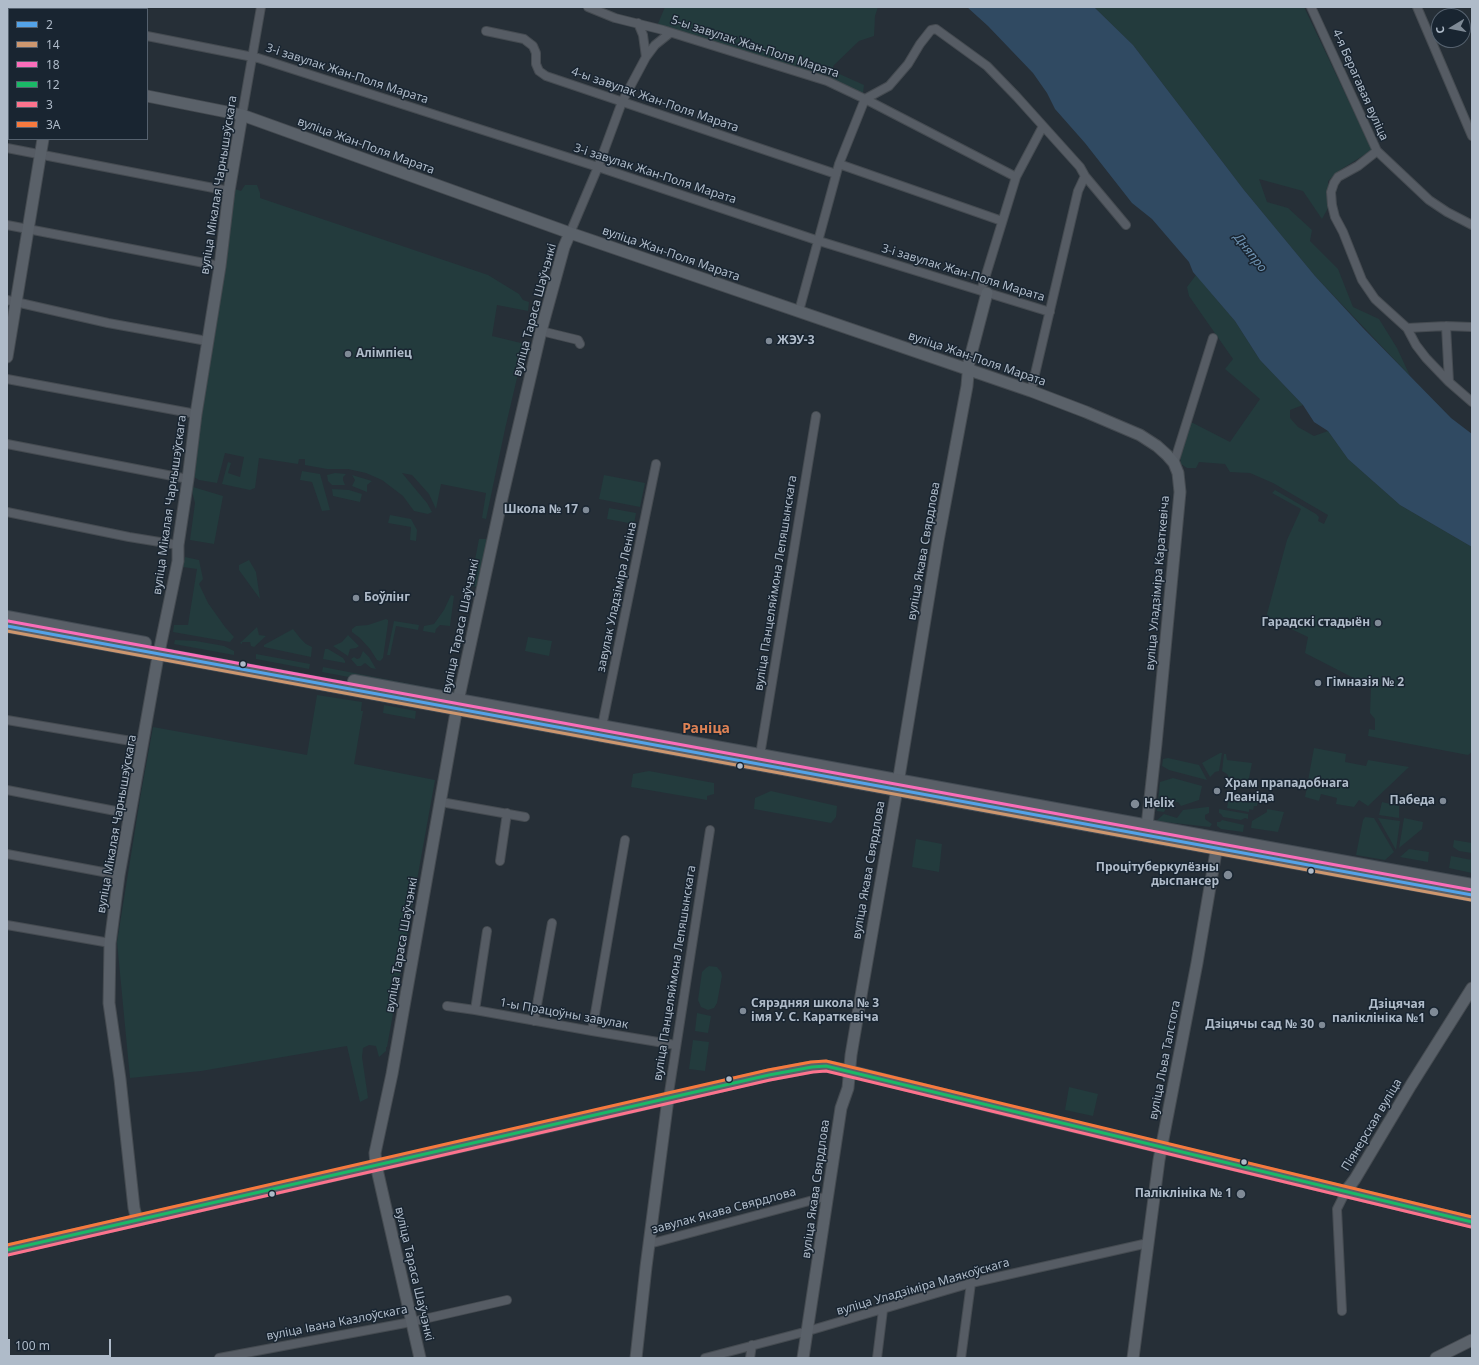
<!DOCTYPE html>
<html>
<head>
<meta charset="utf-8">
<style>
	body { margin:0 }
	#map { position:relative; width:1479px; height:1365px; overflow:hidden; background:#262f37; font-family:"Noto Sans",sans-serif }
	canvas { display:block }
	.frame { position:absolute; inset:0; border:8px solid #afbbc9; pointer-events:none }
	.legend { position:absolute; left:8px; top:8px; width:140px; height:132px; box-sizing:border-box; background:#192531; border:1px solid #55616e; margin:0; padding:5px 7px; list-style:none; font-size:12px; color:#afbbc9 }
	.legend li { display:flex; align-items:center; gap:8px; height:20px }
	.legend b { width:20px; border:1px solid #55616e }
	.north { position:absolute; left:1431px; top:8px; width:40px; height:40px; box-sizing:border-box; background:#192531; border:1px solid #55616e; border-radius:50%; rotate:260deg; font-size:11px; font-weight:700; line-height:16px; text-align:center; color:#afbbc9 }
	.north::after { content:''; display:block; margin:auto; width:14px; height:18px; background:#7f8a96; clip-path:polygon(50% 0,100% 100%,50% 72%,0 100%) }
	.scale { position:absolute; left:8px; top:1339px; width:103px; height:18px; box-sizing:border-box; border:2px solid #afbbc9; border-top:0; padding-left:5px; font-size:12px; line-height:14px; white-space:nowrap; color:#afbbc9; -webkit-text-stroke:3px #192531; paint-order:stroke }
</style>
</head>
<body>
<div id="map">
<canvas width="1479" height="1365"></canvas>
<div class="frame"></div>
<ul class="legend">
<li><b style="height:5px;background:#53a3e8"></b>2</li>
<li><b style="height:5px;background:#cd976f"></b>14</li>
<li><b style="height:5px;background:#fb6dba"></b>18</li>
<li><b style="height:5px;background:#1ab867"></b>12</li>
<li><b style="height:5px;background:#fc738d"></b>3</li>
<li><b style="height:5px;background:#f6793e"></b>3А</li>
</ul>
<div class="north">С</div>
<div class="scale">100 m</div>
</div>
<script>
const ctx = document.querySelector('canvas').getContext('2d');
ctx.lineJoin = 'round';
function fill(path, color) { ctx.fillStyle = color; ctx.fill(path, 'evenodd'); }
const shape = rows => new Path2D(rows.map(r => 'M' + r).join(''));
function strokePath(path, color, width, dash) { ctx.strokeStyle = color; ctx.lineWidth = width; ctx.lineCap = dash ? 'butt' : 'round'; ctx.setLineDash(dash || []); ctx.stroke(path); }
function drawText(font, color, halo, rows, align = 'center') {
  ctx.font = font + ' "Noto Sans",sans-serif'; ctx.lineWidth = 3; ctx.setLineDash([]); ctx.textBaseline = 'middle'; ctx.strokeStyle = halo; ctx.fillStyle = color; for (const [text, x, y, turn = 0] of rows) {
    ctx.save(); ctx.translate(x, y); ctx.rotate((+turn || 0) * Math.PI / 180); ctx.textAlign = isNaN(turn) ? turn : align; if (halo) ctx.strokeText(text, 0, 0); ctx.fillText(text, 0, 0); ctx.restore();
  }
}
fill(shape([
	[665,7,878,7,875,16,874,36,859,41,833,66,835,72,864,85,863,93,821,76,657,26],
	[1094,7,1304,7,1372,150,1340,170,1328,181,1328,208,1322,219,1303,191,1259,179,1267,202,1288,208,1312,230,1310,241,1338,269,1353,307,1379,319,1397,348,1410,376,1315,276,1244,190,1133,45],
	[245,185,257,185,260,193,260,198,488,275,519,294,523,300,529,302,528,311,497,305,492,336,525,344,505,429,486,519,482,518,486,493,441,484,436,509,429,494,412,475,402,473,427,503,432,512,428,514,414,511,403,496,382,480,366,473,348,469,327,469,305,465,305,459,299,459,298,464,259,458,255,488,250,490,222,484,228,462,231,463,228,473,240,477,244,457,225,453,217,483,199,480,194,477,196,440,235,189,241,191],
	[1196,275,1235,321,1260,360,1303,405,1290,410,1290,418,1298,427,1314,436,1328,431,1348,459,1400,505,1472,547,1472,752,1468,755,1368,736,1369,729,1375,730,1375,719,1370,713,1371,687,1305,653,1308,637,1268,618,1267,614,1287,540,1301,509,1272,493,1275,490,1316,514,1319,517,1318,521,1324,524,1328,515,1273,483,1250,473,1230,472,1225,464,1199,462,1196,468,1187,468,1181,464,1180,456,1190,423,1193,423,1230,442,1260,399,1225,369,1233,359,1189,296,1187,287],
	[302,471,320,474,330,510,322,511,312,482,300,480],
	[335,473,346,474,343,477,343,480,345,485,332,485,328,481,327,475],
	[352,475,372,481,367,485,367,492,352,486,355,480],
	[604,475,645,483,640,507,599,499],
	[193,487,223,496,214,544,190,540,195,503,192,491],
	[332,489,349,490,362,494,360,502,333,496],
	[609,508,636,513,634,524,607,519],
	[390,515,411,519,417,530,416,541,410,540,411,527,388,523],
	[479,539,486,539,489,542,480,587,470,586],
	[185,557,199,560,203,579,199,584,208,603,225,627,234,637,230,642,173,632,174,625,188,625,197,569,183,567],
	[249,560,256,572,260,599,239,570,239,565],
	[451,595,454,596,450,626,440,625,436,629,435,633,423,631,424,626,434,624,444,610],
	[386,619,388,620,388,623,383,658,380,661,377,660,370,649,360,638,352,632,352,629,356,626,368,625],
	[394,621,419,625,418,630,396,626,390,655,387,655],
	[257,627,259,635,266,636,254,647,251,646,250,642,242,642,242,644,240,643],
	[293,629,300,638,306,644,312,647,311,657,264,647,264,645],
	[348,635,359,646,356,648,350,649,348,656,333,646,342,642],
	[528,637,552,641,549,656,525,651],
	[175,640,196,641,224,646,234,651,234,655,174,644],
	[325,649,328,649,343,658,345,661,345,663,323,659],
	[363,651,369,657,376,669,371,668,365,663,361,666,357,666,351,659,354,657,357,659,360,658],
	[256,654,310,664,309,669,256,659],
	[323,667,446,691,446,695,322,672],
	[317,695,362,702,361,711,363,711,354,764,435,780,387,1047,386,1047,386,1051,379,1057,376,1046,369,1045,363,1048,362,1057,368,1098,360,1102,347,1046,201,1071,130,1078,117,942,141,793,153,727,307,755],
	[384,705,416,711,415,719,383,713],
	[1314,748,1346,754,1345,762,1366,766,1368,760,1409,767,1368,806,1359,800,1354,807,1336,804,1337,798,1321,794,1319,801,1305,797],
	[1220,753,1222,753,1219,771,1215,772,1210,777,1202,763],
	[1224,754,1226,754,1227,760,1252,763,1247,788,1231,786,1230,779,1227,774,1222,771],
	[1168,758,1199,765,1207,780,1169,770,1162,766,1163,759],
	[649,771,714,783,714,794,707,796,707,800,631,787,633,774],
	[1173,778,1202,786,1199,800,1181,806,1178,802,1173,802,1167,806,1164,812,1157,811,1160,782],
	[771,791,837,806,836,817,831,823,754,809,755,798],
	[1230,792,1265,798,1264,802,1258,801,1257,806,1254,806,1253,810,1249,809,1249,812,1227,808],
	[1382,802,1399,806,1399,818,1379,815],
	[1207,807,1209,807,1209,813,1205,815,1205,819,1212,824,1210,827,1156,821,1164,814,1177,818,1183,810],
	[1219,809,1248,814,1248,819,1245,818,1241,820,1223,817,1221,814,1219,813],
	[1267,809,1284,812,1278,832,1251,828,1252,821,1267,812],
	[1365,817,1374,818,1394,852,1385,860,1356,855,1363,820],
	[1378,818,1400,821,1396,850],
	[1404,818,1423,822,1422,829,1399,848],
	[1222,820,1244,825,1243,832,1221,829,1217,826,1217,822,1220,822],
	[916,839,942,844,939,872,912,867],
	[1454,840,1472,843,1472,853,1459,851,1453,847],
	[1409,849,1429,852,1428,862,1400,857],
	[1451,856,1472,860,1472,873,1449,868],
	[709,966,717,967,721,972,722,976,717,1003,714,1008,708,1010,701,1007,698,1000,702,972,706,968],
	[697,1013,711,1016,708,1033,695,1031],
	[693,1040,709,1042,705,1071,689,1069],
	[1069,1087,1098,1094,1093,1116,1065,1110]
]), '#233b3d');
fill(shape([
	[967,7,1094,7,1133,45,1244,190,1315,276,1363,328,1451,418,1472,434,1472,547,1400,505,1348,459,1328,431,1314,422,1303,405,1260,360,1235,321,1193,272,1189,262,1152,219,1132,203,1085,143,1055,109,1047,93,1033,73,988,26]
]), '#304a62');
const street = shape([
	[588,7,615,18,663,30,827,81,865,99,1016,177],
	[1311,7,1377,151,1429,200,1447,212,1472,225],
	[1417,7,1472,136],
	[7,8,14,9],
	[486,31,524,39,533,46,536,53,536,64,539,71,546,76,836,174],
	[147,36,258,58,598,167,819,241,1050,312],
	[646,57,655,45,670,33],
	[242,115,261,7],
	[7,148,229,191],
	[1377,151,1358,166,1338,177,1334,183,1331,192,1332,205,1335,217,1343,232,1362,280,1375,299,1407,328,1446,326,1472,327],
	[839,164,1002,221],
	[7,225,220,266],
	[570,233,598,167,622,102,646,57,643,35,638,23],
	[981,291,1016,177,1043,126],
	[7,300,108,323,207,341],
	[799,311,839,164,865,99,889,86,908,64,920,44,931,30,936,29,987,66,1017,97,1080,167,1085,176,1126,225],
	[1446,326,1449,382,1472,402],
	[1407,328,1416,345,1426,358,1449,382],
	[541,331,578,340,580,344],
	[7,379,196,414],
	[1031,391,1078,191,1085,176],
	[7,444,188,479],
	[1174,463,1213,338],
	[7,512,129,537,178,545],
	[7,720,143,743],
	[601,731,656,464],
	[760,755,816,416],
	[7,790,131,814],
	[441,802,525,817],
	[7,854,119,875],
	[500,861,507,813],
	[7,925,110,943],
	[447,1006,475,1010,592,1031,676,1045],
	[475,1010,487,931],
	[534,1021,552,923],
	[592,1031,625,840],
	[668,1099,710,830],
	[649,1244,828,1196],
	[1342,1311,1337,1209,1346,1191],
	[219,1358,411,1322,507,1300],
	[705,1358,808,1331,971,1283,1148,1243],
	[750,1358,752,1345],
	[877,1358,883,1310],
	[961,1358,971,1283]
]);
const secondary = shape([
	[7,67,9,68],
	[147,96,242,115,570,233,1031,391,1086,412,1140,435,1157,446,1167,455,1174,463,1178,473,1180,492,1156,744,1146,835],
	[7,357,43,139],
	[1346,1191,1355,1179,1411,1085,1472,988],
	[137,1220,134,1208,120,1079,109,1003,110,943,119,875,157,662,178,561,178,545,188,479,196,414,220,266,229,191,242,115],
	[7,1250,560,1124,769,1075,812,1067,826,1066,850,1071,1005,1110,1472,1222],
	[420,1358,376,1165,375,1153,392,1074,458,701,502,498,541,331,564,247,570,233],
	[636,1358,646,1267,668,1099],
	[803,1358,841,1108,848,1088,851,1055,862,990,897,789,938,541,967,386,969,362,987,293],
	[1133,1358,1159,1160,1197,963,1218,840],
	[1436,1358,1472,1340]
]);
const primary = shape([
	[7,617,145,643],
	[7,626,1055,819,1472,895],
	[354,681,1472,885]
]);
strokePath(street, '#454b51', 10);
strokePath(secondary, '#454b51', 13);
strokePath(primary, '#434b53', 14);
strokePath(street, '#565c64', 8);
strokePath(secondary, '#5a6169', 11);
strokePath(primary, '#595f67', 12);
strokePath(shape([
	[7,626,1472,895]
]), '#53a3e8', 3);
strokePath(shape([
	[7,631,1471,900]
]), '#cd976f', 3);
strokePath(shape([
	[8,621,1472,890]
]), '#fb6dba', 3);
strokePath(shape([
	[7,1250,769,1075,812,1067,826,1066,1472,1222]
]), '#1ab867', 3);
strokePath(shape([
	[8,1255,770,1080,813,1072,826,1071,1471,1227]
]), '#fc738d', 3);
strokePath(shape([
	[7,1245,768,1070,811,1062,826,1061,1472,1217]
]), '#f6793e', 3);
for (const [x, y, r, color] of [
	[769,341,4,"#7f8a96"],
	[348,354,4,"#7f8a96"],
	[586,510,4,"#7f8a96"],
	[356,598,4,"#7f8a96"],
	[1378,623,4,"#7f8a96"],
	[243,664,3.5,"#afbbc9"],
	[1318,683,4,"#7f8a96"],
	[740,766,3.5,"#afbbc9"],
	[1217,791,4,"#7f8a96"],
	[1443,801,4,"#7f8a96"],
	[1135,804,5,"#7f8a96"],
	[1311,871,3.5,"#afbbc9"],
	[1228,875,5,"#7f8a96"],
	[743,1011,4,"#7f8a96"],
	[1434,1012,5,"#7f8a96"],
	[1322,1025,4,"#7f8a96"],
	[729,1079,3.5,"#afbbc9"],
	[1244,1162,3.5,"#afbbc9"],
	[272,1194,3.5,"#afbbc9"],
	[1241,1194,5,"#7f8a96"]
]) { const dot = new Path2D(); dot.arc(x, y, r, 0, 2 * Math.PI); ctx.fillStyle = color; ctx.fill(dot); strokePath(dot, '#192531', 1.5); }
drawText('12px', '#afbbc9', '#192531', [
	["5-ы завулак Жан-Поля Марата",755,47,18],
	["3-і завулак Жан-Поля Марата",347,74,18],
	["4-я Берагавая вуліца",1360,85,66],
	["4-ы завулак Жан-Поля Марата",655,100,19],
	["вуліца Жан-Поля Марата",366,146,20],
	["3-і завулак Жан-Поля Марата",655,174,18],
	["вуліца Мікалая Чарнышэўскага",219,185,-81],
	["вуліца Жан-Поля Марата",671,254,19],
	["3-і завулак Жан-Поля Марата",963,273,17],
	["вуліца Тараса Шаўчэнкі",535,310,-75],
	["вуліца Жан-Поля Марата",977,359,19],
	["вуліца Мікалая Чарнышэўскага",170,505,-82],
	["вуліца Якава Свярдлова",924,551,-80],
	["вуліца Панцеляймона Лепяшынскага",776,583,-81],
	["вуліца Уладзіміра Караткевіча",1158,583,-85],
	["завулак Уладзіміра Леніна",617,597,-78],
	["вуліца Тараса Шаўчэнкі",461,626,-78],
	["вуліца Мікалая Чарнышэўскага",117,824,-80],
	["вуліца Якава Свярдлова",869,870,-80],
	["вуліца Тараса Шаўчэнкі",402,945,-80],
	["вуліца Панцеляймона Лепяшынскага",675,973,-81],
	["1-ы Працоўны завулак",564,1014,10],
	["вуліца Льва Талстога",1165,1060,-79],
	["Піянерская вуліца",1372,1125,-59],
	["вуліца Якава Свярдлова",816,1189,-82],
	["завулак Якава Свярдлова",724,1211,-15],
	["вуліца Тараса Шаўчэнкі",414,1274,77],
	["вуліца Уладзіміра Маякоўскага",923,1287,-16],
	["вуліца Івана Казлоўскага",337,1323,-11]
]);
drawText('bold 12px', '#afbbc9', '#192531', [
	["ЖЭУ-3",777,341],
	["Алімпіец",356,354],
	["Школа № 17",578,510,"right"],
	["Боўлінг",364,598],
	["Гарадскі стадыён",1370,623,"right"],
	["Гімназія № 2",1326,683],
	["Храм прападобнага",1225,784],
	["Леаніда",1225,798],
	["Пабеда",1435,801,"right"],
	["Helix",1144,804],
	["Процітуберкулёзны",1219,868,"right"],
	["дыспансер",1219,882,"right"],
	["Сярэдняя школа № 3",751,1004],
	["імя У. С. Караткевіча",751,1018],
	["Дзіцячая",1425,1005,"right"],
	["паліклініка №1",1425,1019,"right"],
	["Дзіцячы сад № 30",1314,1025,"right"],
	["Паліклініка № 1",1232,1194,"right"]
], 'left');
drawText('italic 13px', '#6c90af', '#192531', [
	["Дняпро",1250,253,52]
]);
drawText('bold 14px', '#de8254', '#192531', [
	["Раніца",706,729]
]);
</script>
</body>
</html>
